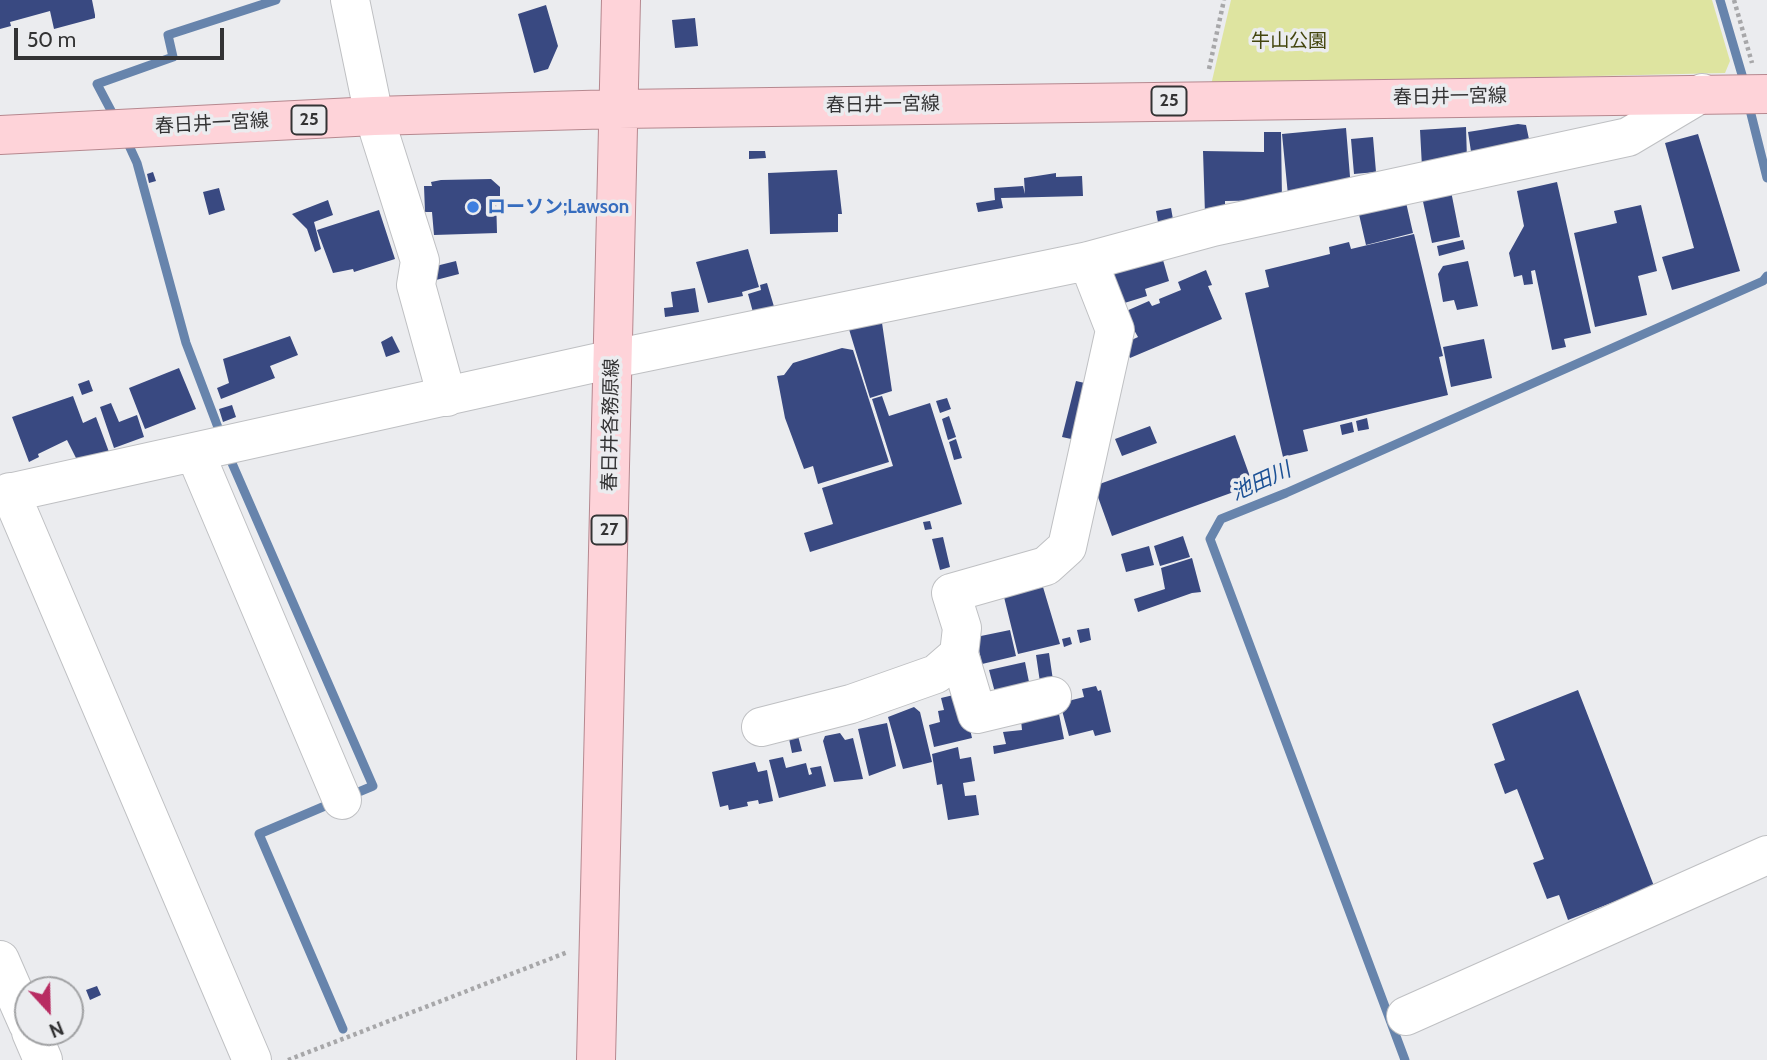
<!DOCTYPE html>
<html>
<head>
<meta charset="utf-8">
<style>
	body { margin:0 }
	#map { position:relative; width:1767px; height:1060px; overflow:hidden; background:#ebecef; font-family:Cabin,sans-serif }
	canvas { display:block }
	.north { position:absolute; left:14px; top:976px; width:70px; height:70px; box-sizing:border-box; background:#ebecef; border:2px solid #a1a2a4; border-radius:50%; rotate:158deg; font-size:19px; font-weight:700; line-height:28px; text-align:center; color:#333334 }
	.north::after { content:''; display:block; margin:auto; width:24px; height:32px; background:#b82c62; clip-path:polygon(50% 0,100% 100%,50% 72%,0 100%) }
	.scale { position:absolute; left:14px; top:28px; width:210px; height:32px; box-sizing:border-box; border:4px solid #333334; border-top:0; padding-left:9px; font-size:21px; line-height:24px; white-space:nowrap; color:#333334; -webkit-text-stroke:5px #ebecef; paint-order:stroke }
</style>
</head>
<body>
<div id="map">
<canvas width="1767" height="1060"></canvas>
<div class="north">N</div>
<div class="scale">50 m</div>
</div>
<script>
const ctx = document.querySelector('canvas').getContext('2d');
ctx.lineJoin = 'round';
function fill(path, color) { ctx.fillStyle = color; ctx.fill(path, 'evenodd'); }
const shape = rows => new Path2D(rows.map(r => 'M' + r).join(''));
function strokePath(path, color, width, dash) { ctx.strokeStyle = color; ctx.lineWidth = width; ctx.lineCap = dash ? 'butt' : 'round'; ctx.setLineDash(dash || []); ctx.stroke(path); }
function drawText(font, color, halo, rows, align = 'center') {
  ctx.font = font + ' Cabin,"Noto Sans JP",sans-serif'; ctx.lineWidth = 7; ctx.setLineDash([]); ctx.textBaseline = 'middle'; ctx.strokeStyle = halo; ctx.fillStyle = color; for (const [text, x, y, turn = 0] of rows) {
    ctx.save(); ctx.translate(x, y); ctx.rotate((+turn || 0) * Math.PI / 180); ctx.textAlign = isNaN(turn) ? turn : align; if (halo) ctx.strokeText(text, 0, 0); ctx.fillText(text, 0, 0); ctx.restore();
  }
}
fill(shape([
	[1231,0,1712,0,1730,61,1725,73,1211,85]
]), '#dee4a0');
strokePath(shape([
	[1720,0,1745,85],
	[1748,102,1767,178],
	[116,120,97,84,173,57,168,35,276,0],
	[126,139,137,163,186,343,222,438],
	[228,454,373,786,349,796],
	[332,803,259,834,343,1029],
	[1405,1060,1210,539,1221,519,1286,493,1763,281,1767,276]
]), '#6784ac', 9);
fill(shape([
	[0,0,92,0,95,15,95,18,54,29,50,11,10,22,11,26,0,29],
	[546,5,558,46,548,69,534,73,518,14],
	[695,18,698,46,675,48,672,20],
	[1518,124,1526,125,1530,144,1472,158,1468,132],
	[1466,127,1467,160,1422,167,1420,130],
	[1346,128,1351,189,1288,195,1282,134],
	[1264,132,1281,132,1282,200,1225,201,1225,213,1205,214,1203,151,1264,152],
	[1698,134,1740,271,1672,290,1662,257,1694,248,1665,143],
	[1373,137,1376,172,1354,174,1351,139],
	[749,151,765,151,766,158,749,159],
	[837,170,842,214,838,214,838,232,770,234,768,173],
	[153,172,156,181,149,183,147,174],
	[1056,173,1056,177,1082,176,1083,196,1001,198,1003,208,978,212,976,203,995,200,994,188,1023,186,1025,194,1024,178],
	[491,179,500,187,500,196,496,196,497,233,434,235,432,212,425,212,424,186,432,186,431,182,441,180],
	[1557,182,1591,333,1564,339,1566,347,1552,350,1535,270,1531,271,1533,284,1524,285,1522,275,1514,277,1509,253,1524,226,1517,191],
	[219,188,225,210,209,215,203,192],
	[1451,191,1460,237,1432,243,1422,197],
	[1405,198,1413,233,1366,245,1358,210],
	[328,200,333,215,314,222,321,249,315,252,307,229,292,214],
	[1641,205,1657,271,1638,276,1647,315,1595,327,1574,233,1617,223,1614,211],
	[1171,208,1174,225,1159,228,1156,211],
	[379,210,395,259,354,272,353,269,333,273,317,230],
	[1414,234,1443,356,1439,357,1448,395,1303,430,1308,451,1283,457,1245,293,1269,287,1265,270,1330,254,1329,247,1349,242,1351,249],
	[1463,240,1465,249,1439,256,1437,246],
	[748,249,759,287,742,292,743,296,708,303,696,262],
	[1161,253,1169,281,1145,289,1147,296,1118,305,1107,270],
	[456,261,459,274,436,280,432,267],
	[1468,261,1478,306,1457,310,1454,300,1443,302,1438,274,1443,266],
	[1206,270,1212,285,1208,286,1222,319,1130,358,1123,344,1138,337,1124,312,1149,301,1152,306,1160,303,1159,299,1181,290,1178,282],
	[767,283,775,310,754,316,748,294,761,290,760,285],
	[695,288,699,312,665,317,664,308,673,307,671,292],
	[881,316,892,391,870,398,848,326],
	[290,336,298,355,270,366,275,378,221,399,217,388,229,383,223,359],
	[392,336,400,352,386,357,381,342],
	[1484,339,1492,378,1451,387,1443,347],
	[842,348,853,350,889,462,818,484,813,466,804,469,785,418,777,376,784,375,793,363],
	[179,368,196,409,145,429,129,388],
	[89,380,93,391,82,395,78,384],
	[1076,381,1089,384,1076,440,1062,437],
	[73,396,83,423,96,417,109,452,78,462,67,440,38,454,39,457,29,462,12,417],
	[882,396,889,416,930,403,962,504,810,552,804,533,833,524,822,488,893,466,872,399],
	[947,398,951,409,940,413,936,401],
	[111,403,119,422,137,415,144,437,114,448,100,407],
	[232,405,236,417,223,422,219,409],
	[949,416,956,437,948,440,942,419],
	[1367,418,1369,429,1358,431,1356,421],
	[1352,422,1354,432,1342,435,1340,425],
	[1150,426,1157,443,1122,456,1115,439],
	[1235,435,1253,485,1112,536,1094,486],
	[956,439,962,458,954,460,949,442],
	[930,521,932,529,925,530,923,522],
	[1183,536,1190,557,1160,566,1154,546],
	[943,537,950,567,940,570,932,539],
	[1149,546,1154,565,1126,572,1121,554],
	[1192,558,1201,592,1192,593,1138,612,1134,599,1165,589,1161,568],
	[1043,587,1060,644,1018,654,1004,597],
	[1089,628,1091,640,1080,643,1077,630],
	[1010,630,1016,656,982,664,976,637],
	[1070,637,1072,644,1064,647,1062,639],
	[1049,653,1054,687,1041,689,1036,655],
	[1025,662,1031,692,997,700,989,670],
	[1096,686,1098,691,1101,690,1111,732,1095,736,1093,730,1069,736,1060,703,1084,697,1082,689],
	[1578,690,1654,886,1568,920,1559,895,1547,899,1533,863,1544,859,1517,789,1505,794,1494,764,1505,760,1492,724],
	[962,693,972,738,934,747,929,725,940,722,938,711,944,710,941,698],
	[914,707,920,712,932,762,903,769,888,717],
	[1058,709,1064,739,994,754,993,746,1006,744,1003,732,1022,730,1021,720],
	[887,723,896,766,869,776,858,729],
	[797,732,802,751,792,753,788,734],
	[840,733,845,740,853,738,863,779,834,782,823,741,825,736],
	[958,747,960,759,971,757,975,781,963,783,965,796,976,795,979,815,948,820,942,784,937,785,932,754],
	[783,757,786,768,806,763,809,775,812,774,810,768,821,766,826,786,779,798,769,760],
	[755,762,758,772,767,770,773,801,759,804,758,800,747,802,748,806,729,810,728,805,720,807,712,772],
	[97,986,101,995,90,1000,86,990]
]), '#394981');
const minor = shape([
	[350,0,374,116,420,261,416,285,447,397],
	[195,453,342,800],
	[10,492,252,1060],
	[0,495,613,359,1088,261,1213,227,1628,137,1702,93],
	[959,654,977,714,1052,696],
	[761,727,851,704,936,674,959,654,962,628,951,593,1046,566,1067,547,1115,330,1088,261],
	[0,960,28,1024],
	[1406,1016,1767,855],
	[31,1032,43,1060]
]);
const major = shape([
	[0,135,374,116,618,109,1767,94],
	[596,1060,621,0]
]);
strokePath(minor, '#bfc0c3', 40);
strokePath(major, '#b6888f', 40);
strokePath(shape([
	[1734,0,1752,63],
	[1209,69,1224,0],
	[288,1060,568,952]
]), '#a7a7a9', 4.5, [3.5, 3.5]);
strokePath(minor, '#fff', 38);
strokePath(major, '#fed3d9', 38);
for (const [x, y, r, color] of [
	[473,207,7,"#3f7fe0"]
]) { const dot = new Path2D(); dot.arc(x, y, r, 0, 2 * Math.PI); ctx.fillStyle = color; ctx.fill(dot); strokePath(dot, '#ebecef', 2.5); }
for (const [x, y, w] of [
	[1169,101,35],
	[309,120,35],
	[609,530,35]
]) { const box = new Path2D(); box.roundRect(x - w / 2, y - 14.5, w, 29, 5); ctx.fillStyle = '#ebecef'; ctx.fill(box); strokePath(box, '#333334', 2); }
drawText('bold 18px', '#333334', null, [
	["25",1169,101],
	["25",309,120],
	["27",609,530]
]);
drawText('19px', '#43450e', '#ebecef', [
	["牛山公園",1289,41]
]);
drawText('19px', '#333334', '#ebecef', [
	["春日井一宮線",1450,97,-1],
	["春日井一宮線",883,105,-1],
	["春日井一宮線",212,124,-3],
	["春日井各務原線",611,425,-89]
]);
drawText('bold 19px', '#366cbe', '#ebecef', [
	["ローソン;Lawson",487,207]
], 'left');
drawText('italic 21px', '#1c5195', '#ebecef', [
	["池田川",1261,482,-24]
]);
</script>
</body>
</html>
